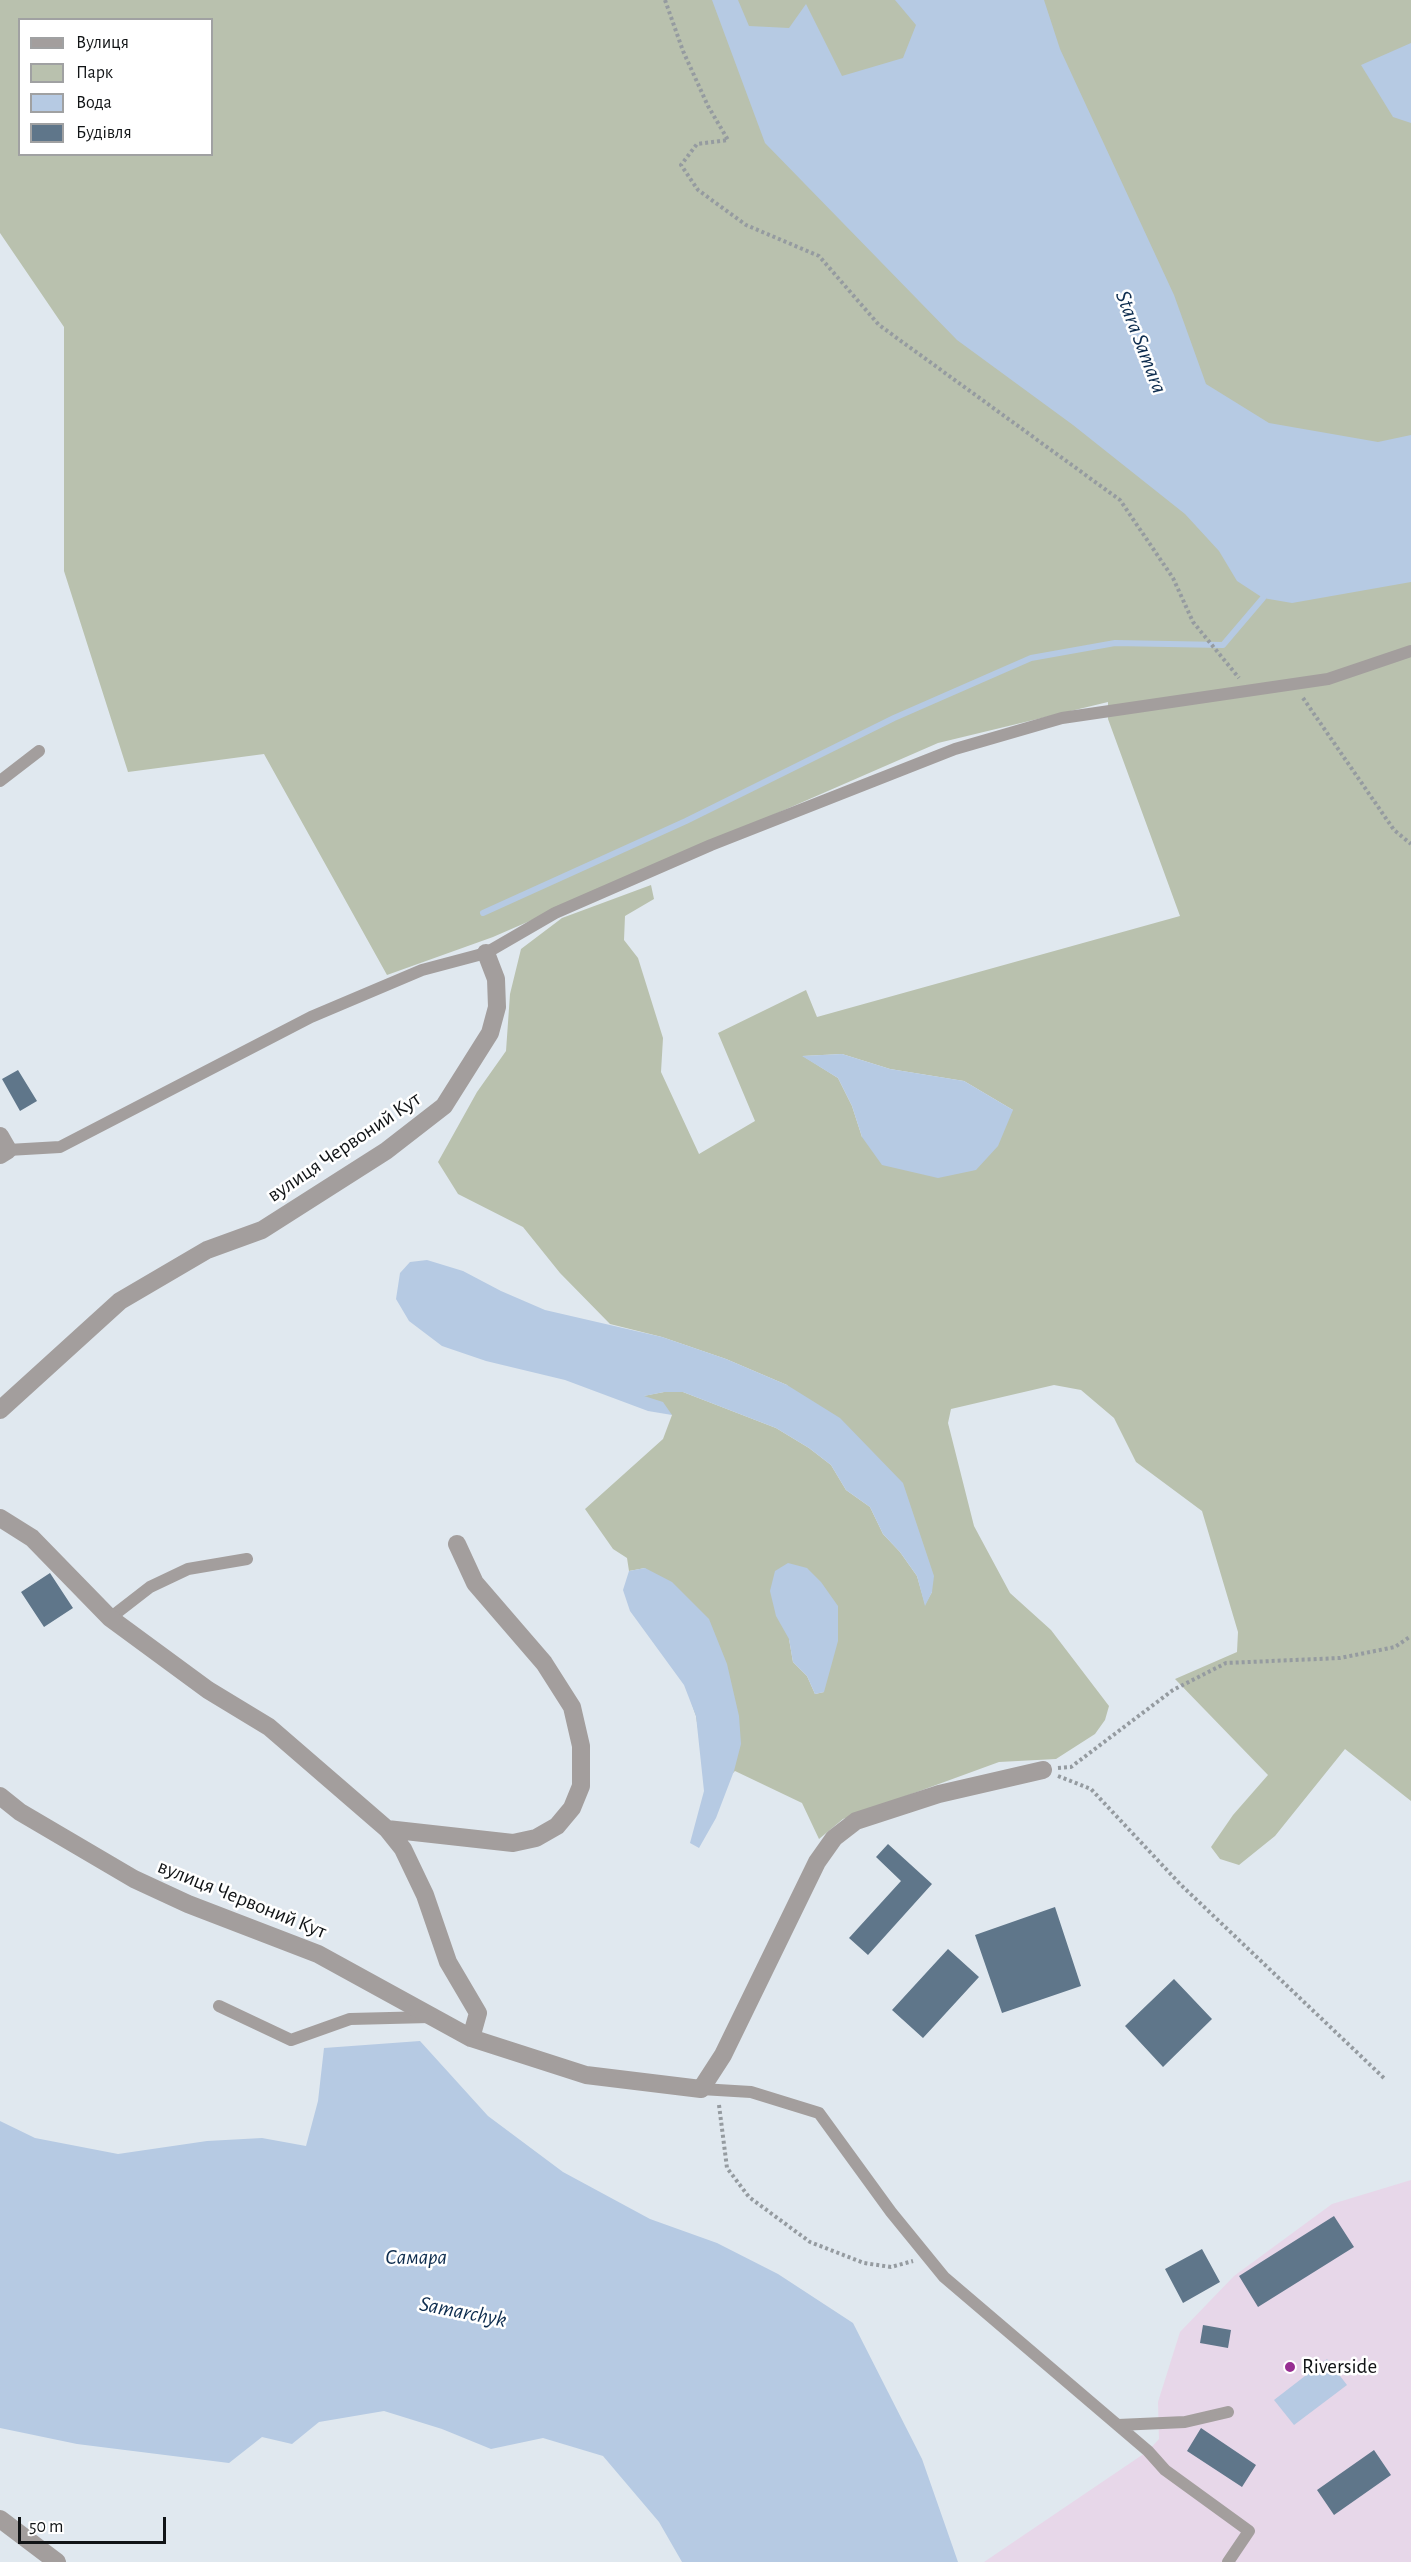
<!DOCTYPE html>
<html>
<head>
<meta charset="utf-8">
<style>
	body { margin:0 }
	#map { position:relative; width:1411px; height:2562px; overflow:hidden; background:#e0e8ef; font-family:"Alegreya Sans",sans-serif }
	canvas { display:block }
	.legend { position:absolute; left:18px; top:18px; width:195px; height:138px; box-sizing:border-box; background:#fff; border:2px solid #a0a1a2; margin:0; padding:8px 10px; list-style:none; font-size:18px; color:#111416 }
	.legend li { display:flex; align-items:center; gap:12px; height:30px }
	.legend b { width:30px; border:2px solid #a0a1a2 }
	.scale { position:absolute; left:18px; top:2517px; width:148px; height:27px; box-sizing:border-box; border:3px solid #111416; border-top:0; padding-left:8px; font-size:18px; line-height:21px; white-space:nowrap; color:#111416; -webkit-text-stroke:4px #fff; paint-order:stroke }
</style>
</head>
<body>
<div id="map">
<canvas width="1411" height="2562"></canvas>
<ul class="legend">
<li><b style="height:8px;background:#a39e9d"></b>Вулиця</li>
<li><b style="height:16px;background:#b9c1ae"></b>Парк</li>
<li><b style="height:16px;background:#b6cae3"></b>Вода</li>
<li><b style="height:16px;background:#5f768a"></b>Будівля</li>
</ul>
<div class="scale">50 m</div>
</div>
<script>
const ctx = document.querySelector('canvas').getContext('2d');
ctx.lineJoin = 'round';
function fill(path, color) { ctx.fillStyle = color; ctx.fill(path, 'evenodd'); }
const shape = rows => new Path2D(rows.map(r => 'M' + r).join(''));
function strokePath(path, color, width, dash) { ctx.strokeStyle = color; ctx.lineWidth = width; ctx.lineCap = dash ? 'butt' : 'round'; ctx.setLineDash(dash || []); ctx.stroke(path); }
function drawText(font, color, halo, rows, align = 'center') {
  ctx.font = font + ' "Alegreya Sans",sans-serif'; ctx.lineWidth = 5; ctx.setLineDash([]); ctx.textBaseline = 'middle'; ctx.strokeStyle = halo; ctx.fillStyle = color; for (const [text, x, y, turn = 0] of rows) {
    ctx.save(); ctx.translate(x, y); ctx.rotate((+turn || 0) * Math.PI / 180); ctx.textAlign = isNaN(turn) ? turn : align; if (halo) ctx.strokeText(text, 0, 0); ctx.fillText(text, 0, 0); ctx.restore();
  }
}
fill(shape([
	[1411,2180,1411,2562,984,2562,1148,2451,1159,2439,1158,2402,1180,2332,1234,2276,1332,2204]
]), '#e7d7e9');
fill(shape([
	[0,0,1411,0,1411,1801,1345,1749,1275,1836,1239,1865,1220,1859,1211,1847,1233,1815,1268,1775,1175,1679,1237,1652,1238,1632,1202,1511,1136,1462,1114,1418,1081,1390,1054,1385,951,1409,948,1423,974,1526,1010,1593,1051,1630,1109,1706,1105,1720,1095,1734,1056,1759,999,1762,843,1819,819,1839,802,1803,735,1771,720,1786,701,1748,696,1716,645,1568,629,1571,627,1558,613,1549,585,1509,663,1439,672,1415,643,1396,664,1392,683,1392,776,1428,809,1448,831,1465,846,1490,870,1507,883,1534,900,1552,917,1576,925,1604,932,1592,787,1385,726,1359,662,1337,610,1324,560,1273,523,1227,458,1194,438,1162,477,1092,506,1051,510,994,521,949,562,918,651,885,654,899,625,916,624,940,638,958,663,1038,661,1072,699,1154,755,1121,718,1033,806,990,817,1017,1180,916,1108,719,1108,702,938,743,493,937,387,975,264,754,128,772,64,571,64,327,0,233],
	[20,20,212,20,212,154,20,154],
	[842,1054,890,1069,964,1081,1013,1110,862,1137,852,1106,838,1078,803,1056],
	[789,1639,824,1692,815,1694,807,1676,793,1662]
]), '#b9c1ae');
fill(shape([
	[712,0,738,0,749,26,789,28,806,4,842,76,903,58,916,25,895,0,1044,0,1060,49,1174,295,1206,384,1269,423,1378,442,1411,435,1411,582,1292,603,1263,598,1237,581,1219,551,1185,514,1073,425,957,340,765,143],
	[1411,43,1411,123,1393,117,1361,65],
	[842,1054,890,1069,964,1081,1013,1110,998,1146,976,1170,938,1178,882,1165,862,1137,852,1106,838,1078,802,1056],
	[427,1260,463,1271,501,1291,545,1310,662,1337,726,1359,787,1385,840,1418,903,1483,934,1576,932,1592,925,1606,917,1576,900,1552,883,1534,870,1507,846,1490,831,1465,809,1448,776,1428,683,1392,664,1392,644,1396,663,1402,672,1415,648,1411,565,1380,486,1361,442,1346,409,1321,396,1299,400,1273,410,1262],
	[788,1563,807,1568,821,1582,838,1606,838,1641,824,1692,815,1694,807,1676,793,1662,789,1639,776,1616,770,1591,775,1571],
	[645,1568,672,1582,709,1619,727,1664,739,1716,741,1744,734,1771,716,1818,699,1848,690,1843,704,1791,696,1716,684,1685,630,1611,623,1590,629,1571],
	[420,2041,488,2116,563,2172,650,2219,717,2243,778,2274,853,2323,922,2459,958,2562,682,2562,659,2522,603,2456,543,2438,491,2449,442,2429,384,2411,319,2422,292,2444,262,2437,229,2463,77,2444,0,2428,0,2121,35,2138,118,2154,207,2141,262,2138,306,2146,318,2101,324,2048],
	[1327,2359,1347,2385,1294,2425,1274,2400]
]), '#b6cae3');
strokePath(shape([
	[483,913,686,821,894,718,1031,658,1115,643,1223,645,1263,598]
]), '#b6cae3', 6);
fill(shape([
	[18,1070,37,1101,20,1111,2,1079],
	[50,1573,73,1608,44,1627,21,1592],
	[888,1844,932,1884,868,1955,849,1938,901,1881,876,1857],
	[1055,1907,1081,1986,1002,2013,975,1935],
	[948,1949,979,1977,923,2038,892,2010],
	[1174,1979,1212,2019,1163,2067,1125,2026],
	[1334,2216,1354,2247,1258,2307,1239,2276],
	[1202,2249,1220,2282,1183,2303,1165,2269],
	[1203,2325,1231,2330,1228,2348,1200,2343],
	[1201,2428,1256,2465,1242,2487,1187,2451],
	[1374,2450,1391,2475,1334,2515,1317,2490]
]), '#5f768a');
strokePath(shape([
	[665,0,683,51,708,106,728,140,697,144,681,165,698,190,746,225,819,256,879,325,1120,500,1173,578,1193,622,1239,678],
	[1303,698,1394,830,1411,844],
	[1058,1768,1071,1767,1173,1690,1226,1663,1340,1658,1395,1647,1411,1636],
	[1058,1776,1091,1789,1180,1884,1386,2080],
	[719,2105,727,2168,749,2197,810,2242,864,2263,891,2267,913,2261]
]), '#959ba0', 4, [3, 3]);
strokePath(shape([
	[0,781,39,751],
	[8,1150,60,1147,311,1017,422,970,486,953,555,913,711,845,955,749,1062,718,1328,679,1411,651],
	[110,1618,150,1587,188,1569,247,1559],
	[219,2006,291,2040,350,2019,430,2017],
	[701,2089,751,2092,819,2113,891,2212,944,2277,1148,2451,1165,2470,1249,2531,1228,2562],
	[1118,2425,1185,2422,1228,2412]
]), '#a39e9d', 12);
strokePath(shape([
	[0,1136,8,1150,0,1155],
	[0,1410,120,1301,207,1250,262,1230,386,1151,444,1106,490,1033,497,1007,496,979,486,953],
	[0,1518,32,1538,110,1618,208,1690,269,1727,387,1829,403,1849,425,1895,448,1962,478,2013,471,2038],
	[0,1796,20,1812,134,1879,188,1904,318,1954,471,2038,586,2075,701,2089,723,2055,817,1862,834,1838,856,1821,939,1794,1043,1770],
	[387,1829,513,1843,536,1838,557,1826,572,1808,581,1786,581,1746,572,1707,544,1663,475,1583,457,1544],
	[0,2519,57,2562]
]), '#a39e9d', 18);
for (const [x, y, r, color] of [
	[1290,2367,6,"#972e92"]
]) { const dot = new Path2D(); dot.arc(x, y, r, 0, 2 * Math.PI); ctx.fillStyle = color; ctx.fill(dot); strokePath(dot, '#fff', 2); }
drawText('21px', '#111416', '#fff', [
	["вулиця Червоний Кут",344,1147,-34],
	["вулиця Червоний Кут",242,1899,22]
]);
drawText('21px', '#111416', '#fff', [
	["Riverside",1302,2367]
], 'left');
drawText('italic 22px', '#0e2d4f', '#fff', [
	["Stara Samara",1141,342,69],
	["Самара",416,2257],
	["Samarchyk",463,2312,11]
]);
</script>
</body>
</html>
